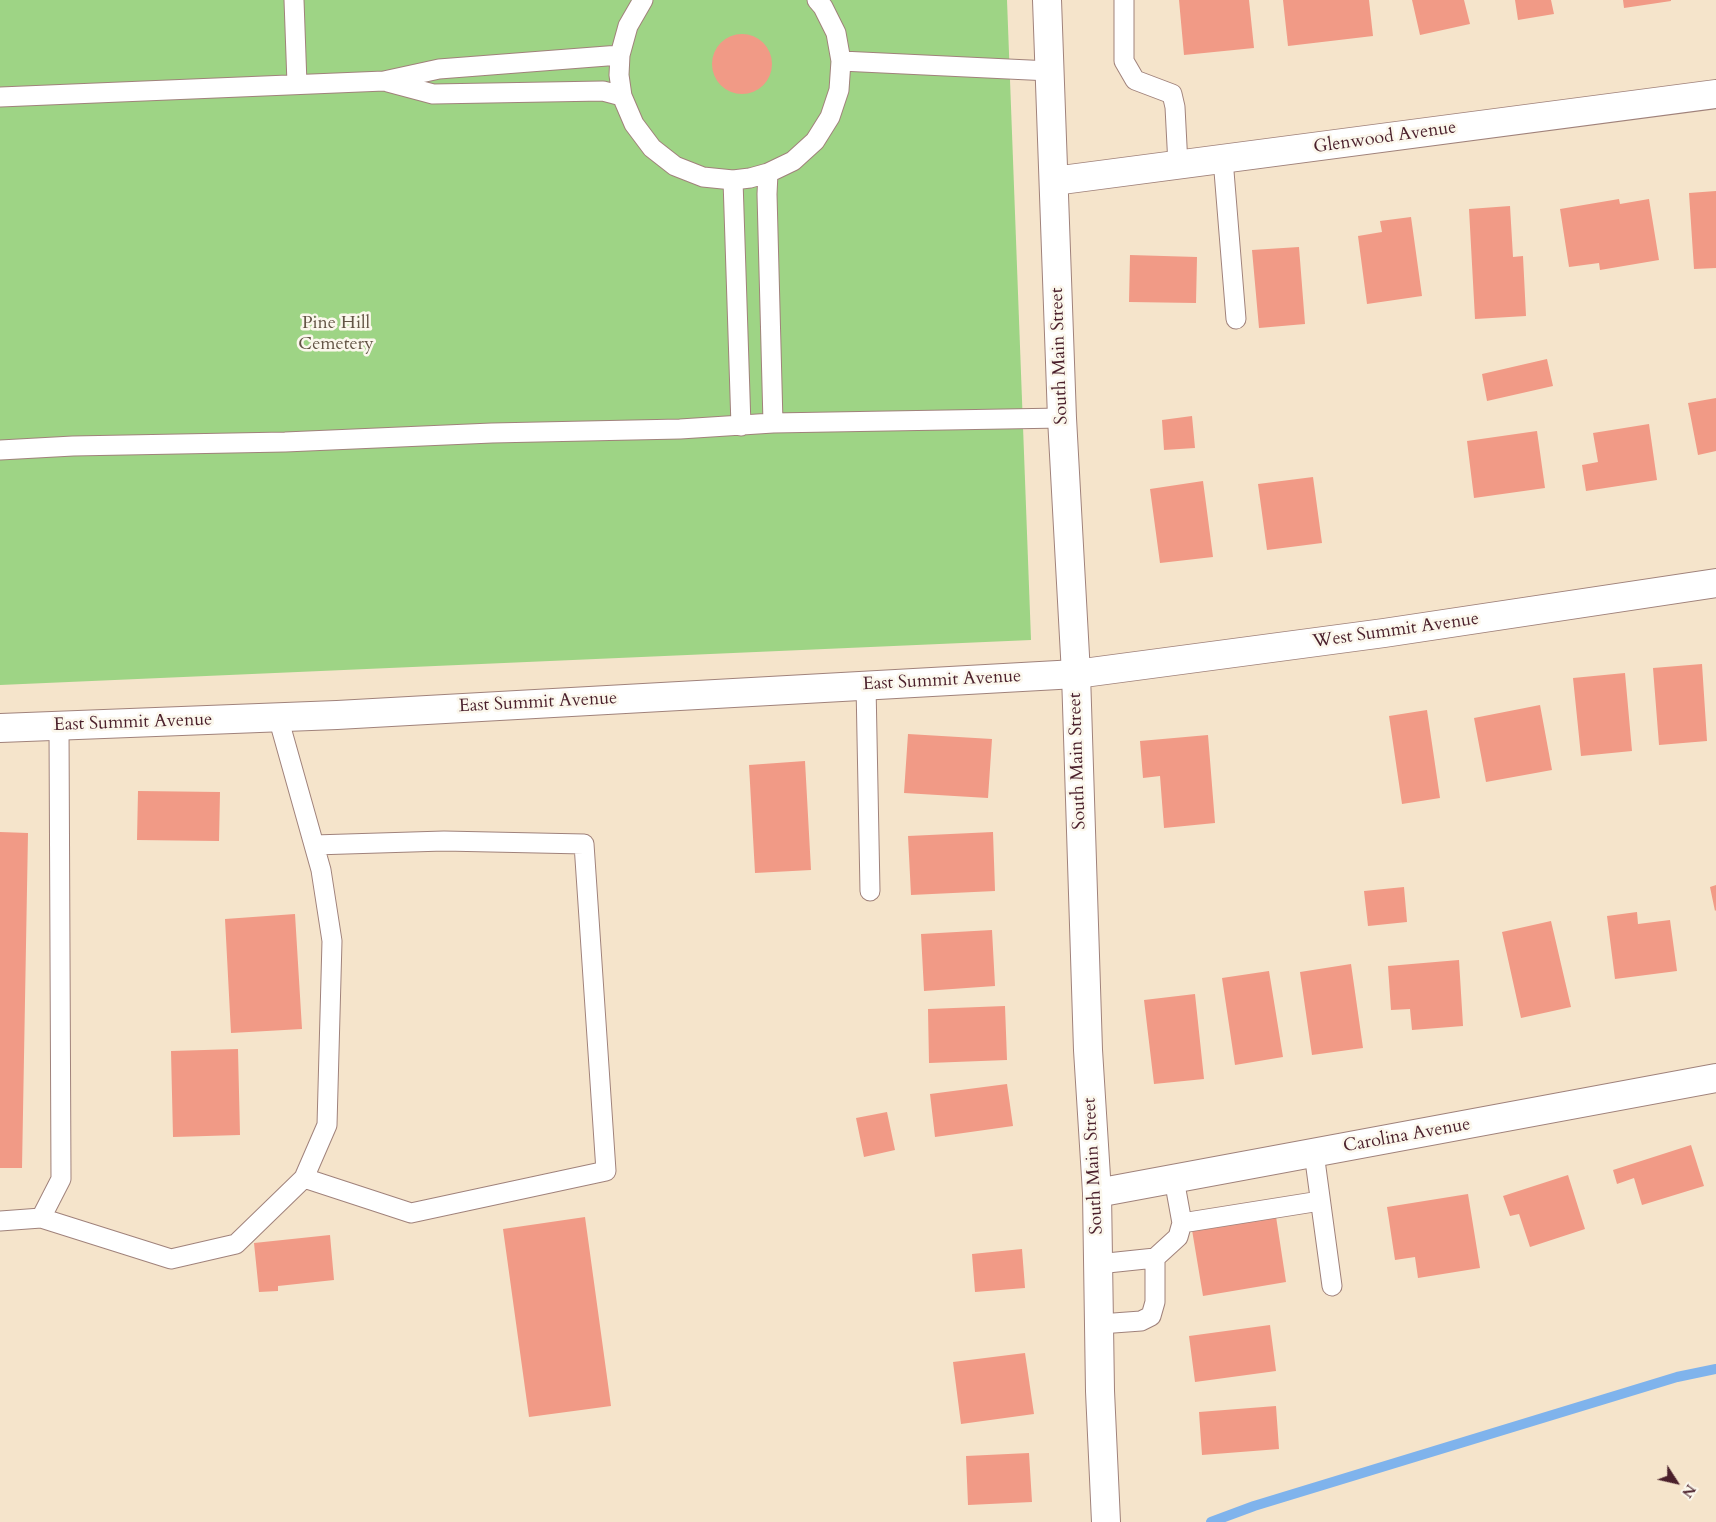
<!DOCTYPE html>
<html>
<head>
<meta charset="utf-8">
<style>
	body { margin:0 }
	#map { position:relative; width:1716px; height:1522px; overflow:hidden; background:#f5e4cb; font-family:Cardo,serif }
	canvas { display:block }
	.north { position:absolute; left:1651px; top:1457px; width:50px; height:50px; -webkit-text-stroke:4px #fbf7ec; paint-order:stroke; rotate:125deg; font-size:14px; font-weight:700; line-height:20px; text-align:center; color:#4a1f2b }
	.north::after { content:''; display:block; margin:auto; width:18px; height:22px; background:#4a1f2b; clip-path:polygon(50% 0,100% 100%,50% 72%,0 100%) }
</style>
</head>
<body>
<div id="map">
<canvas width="1716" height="1522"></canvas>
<div class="north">N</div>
</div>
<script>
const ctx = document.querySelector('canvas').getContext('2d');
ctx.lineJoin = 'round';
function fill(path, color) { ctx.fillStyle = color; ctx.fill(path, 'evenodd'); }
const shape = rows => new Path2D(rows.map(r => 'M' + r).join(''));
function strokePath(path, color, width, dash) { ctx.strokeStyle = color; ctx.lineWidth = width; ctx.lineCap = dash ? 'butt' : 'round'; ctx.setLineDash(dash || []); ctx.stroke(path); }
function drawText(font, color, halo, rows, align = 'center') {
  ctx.font = font + ' Cardo,serif'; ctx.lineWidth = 5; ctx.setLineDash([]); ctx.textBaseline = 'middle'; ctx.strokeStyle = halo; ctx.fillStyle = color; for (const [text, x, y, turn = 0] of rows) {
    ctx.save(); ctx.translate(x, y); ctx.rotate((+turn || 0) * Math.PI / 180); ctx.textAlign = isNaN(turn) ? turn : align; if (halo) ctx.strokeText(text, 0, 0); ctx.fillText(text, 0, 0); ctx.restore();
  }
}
fill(shape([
	[0,0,1007,0,1031,640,0,685]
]), '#9ed485');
strokePath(shape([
	[1211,1522,1254,1506,1677,1377,1716,1369]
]), '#7fb3ec', 10);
fill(shape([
	[1179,0,1249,0,1254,48,1184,55],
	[1283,0,1369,0,1373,36,1288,46],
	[1412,0,1464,0,1470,24,1420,35],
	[1515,0,1551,0,1554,14,1518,20],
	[1623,0,1671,0,1671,1,1624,8],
	'712 64a30 30 0 1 1 60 0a30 30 0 1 1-60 0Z',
	[1716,191,1716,268,1694,269,1689,193],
	[1619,199,1620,204,1649,199,1659,260,1600,270,1599,263,1569,267,1560,209],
	[1510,206,1513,257,1523,256,1526,316,1475,319,1469,209],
	[1411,217,1422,296,1367,304,1358,236,1382,232,1380,221],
	[1299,247,1305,324,1259,328,1252,250],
	[1130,255,1197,257,1196,303,1129,302],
	[1547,359,1553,386,1487,401,1482,374],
	[1716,398,1716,451,1698,455,1688,403],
	[1192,416,1195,448,1164,450,1162,420],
	[1649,424,1657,480,1586,491,1582,465,1598,462,1593,433],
	[1537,431,1545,488,1474,498,1467,441],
	[1313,477,1322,543,1267,550,1258,484],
	[1203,481,1213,557,1160,563,1150,489],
	[1702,664,1707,741,1659,745,1653,668],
	[1625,673,1632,751,1581,756,1573,678],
	[1540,705,1552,770,1486,782,1474,718],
	[1427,710,1440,798,1402,804,1389,716],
	[908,734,992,739,988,798,904,793],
	[1208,735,1215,823,1164,828,1160,776,1143,778,1140,741],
	[805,761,811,870,755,873,749,765],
	[138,791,220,792,219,841,137,840],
	[0,832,28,833,22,1168,0,1168],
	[993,832,995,891,911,895,908,836],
	[1716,885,1716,910,1715,911,1710,887],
	[1404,887,1407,922,1368,926,1364,891],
	[1637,912,1638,924,1670,920,1677,971,1615,979,1607,916],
	[295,914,302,1029,231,1033,225,919],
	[1551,921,1571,1007,1521,1018,1502,932],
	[992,930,995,986,924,991,921,934],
	[1459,960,1463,1026,1412,1030,1410,1009,1391,1010,1388,966],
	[1351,964,1363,1048,1312,1055,1300,972],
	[1269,971,1283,1057,1235,1065,1222,978],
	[1195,994,1204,1079,1154,1084,1144,1000],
	[1005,1006,1007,1060,929,1063,928,1009],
	[238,1049,240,1135,173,1137,171,1051],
	[1007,1084,1013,1126,935,1137,930,1094],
	[887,1112,895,1150,864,1157,856,1118],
	[1691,1145,1704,1186,1642,1205,1634,1178,1617,1184,1613,1170],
	[1568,1175,1585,1229,1530,1247,1519,1214,1510,1216,1503,1196],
	[1468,1194,1480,1268,1418,1278,1415,1257,1395,1260,1387,1207],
	[1275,1210,1286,1282,1203,1296,1191,1224],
	[585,1217,611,1406,529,1417,503,1229],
	[330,1235,334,1280,278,1286,278,1291,259,1292,254,1243],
	[1022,1249,1025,1288,975,1292,972,1254],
	[1270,1325,1276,1371,1195,1382,1189,1336],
	[1025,1353,1034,1414,961,1424,953,1362],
	[1276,1406,1279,1449,1202,1455,1199,1412],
	[1029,1453,1032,1502,968,1505,966,1456]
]), '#f19a86');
const service = shape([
	[294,0,297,84],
	[643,0,628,26,620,55,619,75,622,96,634,124,652,148,675,166,703,177,733,180,750,178,768,173,793,161,815,141,830,117,839,90,841,61,836,33,823,7,817,0],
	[1124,0,1124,61,1135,80,1172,94,1175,107,1178,165],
	[841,61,1050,71],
	[388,82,433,94,603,91,622,96],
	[0,97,384,81,439,69,620,55],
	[1223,159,1236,319],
	[768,173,767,194,773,423],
	[733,180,741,426],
	[0,450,73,446,285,442,492,433,680,429,773,423,1062,418],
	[866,685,870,891],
	[1314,1153,1332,1286],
	[304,1178,411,1213,606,1171,584,844,444,841,314,845],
	[41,1218,61,1179,59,726],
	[0,1221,41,1218,171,1259,236,1244,304,1178,327,1125,332,941,321,870,278,717],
	[1182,1223,1320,1201],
	[1098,1264,1155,1258,1178,1237,1182,1223,1174,1179],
	[1100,1324,1141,1321,1151,1316,1155,1302,1155,1258]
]);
const minor = shape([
	[1054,181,1716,94],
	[0,728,337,715,1076,674,1384,633,1716,583],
	[1097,1193,1716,1078]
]);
const tertiary = shape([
	[1047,0,1062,418,1076,674,1088,1050,1097,1193,1100,1391,1106,1522]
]);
strokePath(service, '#a0827b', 21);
strokePath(minor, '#a0827b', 30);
strokePath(tertiary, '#a0827b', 30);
strokePath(service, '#fff', 19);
strokePath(minor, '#fff', 28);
strokePath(tertiary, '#fff', 28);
drawText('18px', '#4a1f2b', '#fbf7ec', [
	["Glenwood Avenue",1385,138,-8],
	["South Main Street",1060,356,-92],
	["West Summit Avenue",1396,631,-8],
	["East Summit Avenue",942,681,-3],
	["East Summit Avenue",538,703,-3],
	["East Summit Avenue",133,723,-2],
	["South Main Street",1078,761,-92],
	["Carolina Avenue",1407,1136,-10],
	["South Main Street",1094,1166,-93]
]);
drawText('18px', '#635546', '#fbf7ec', [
	["Pine Hill",336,324],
	["Cemetery",336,345]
]);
</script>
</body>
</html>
